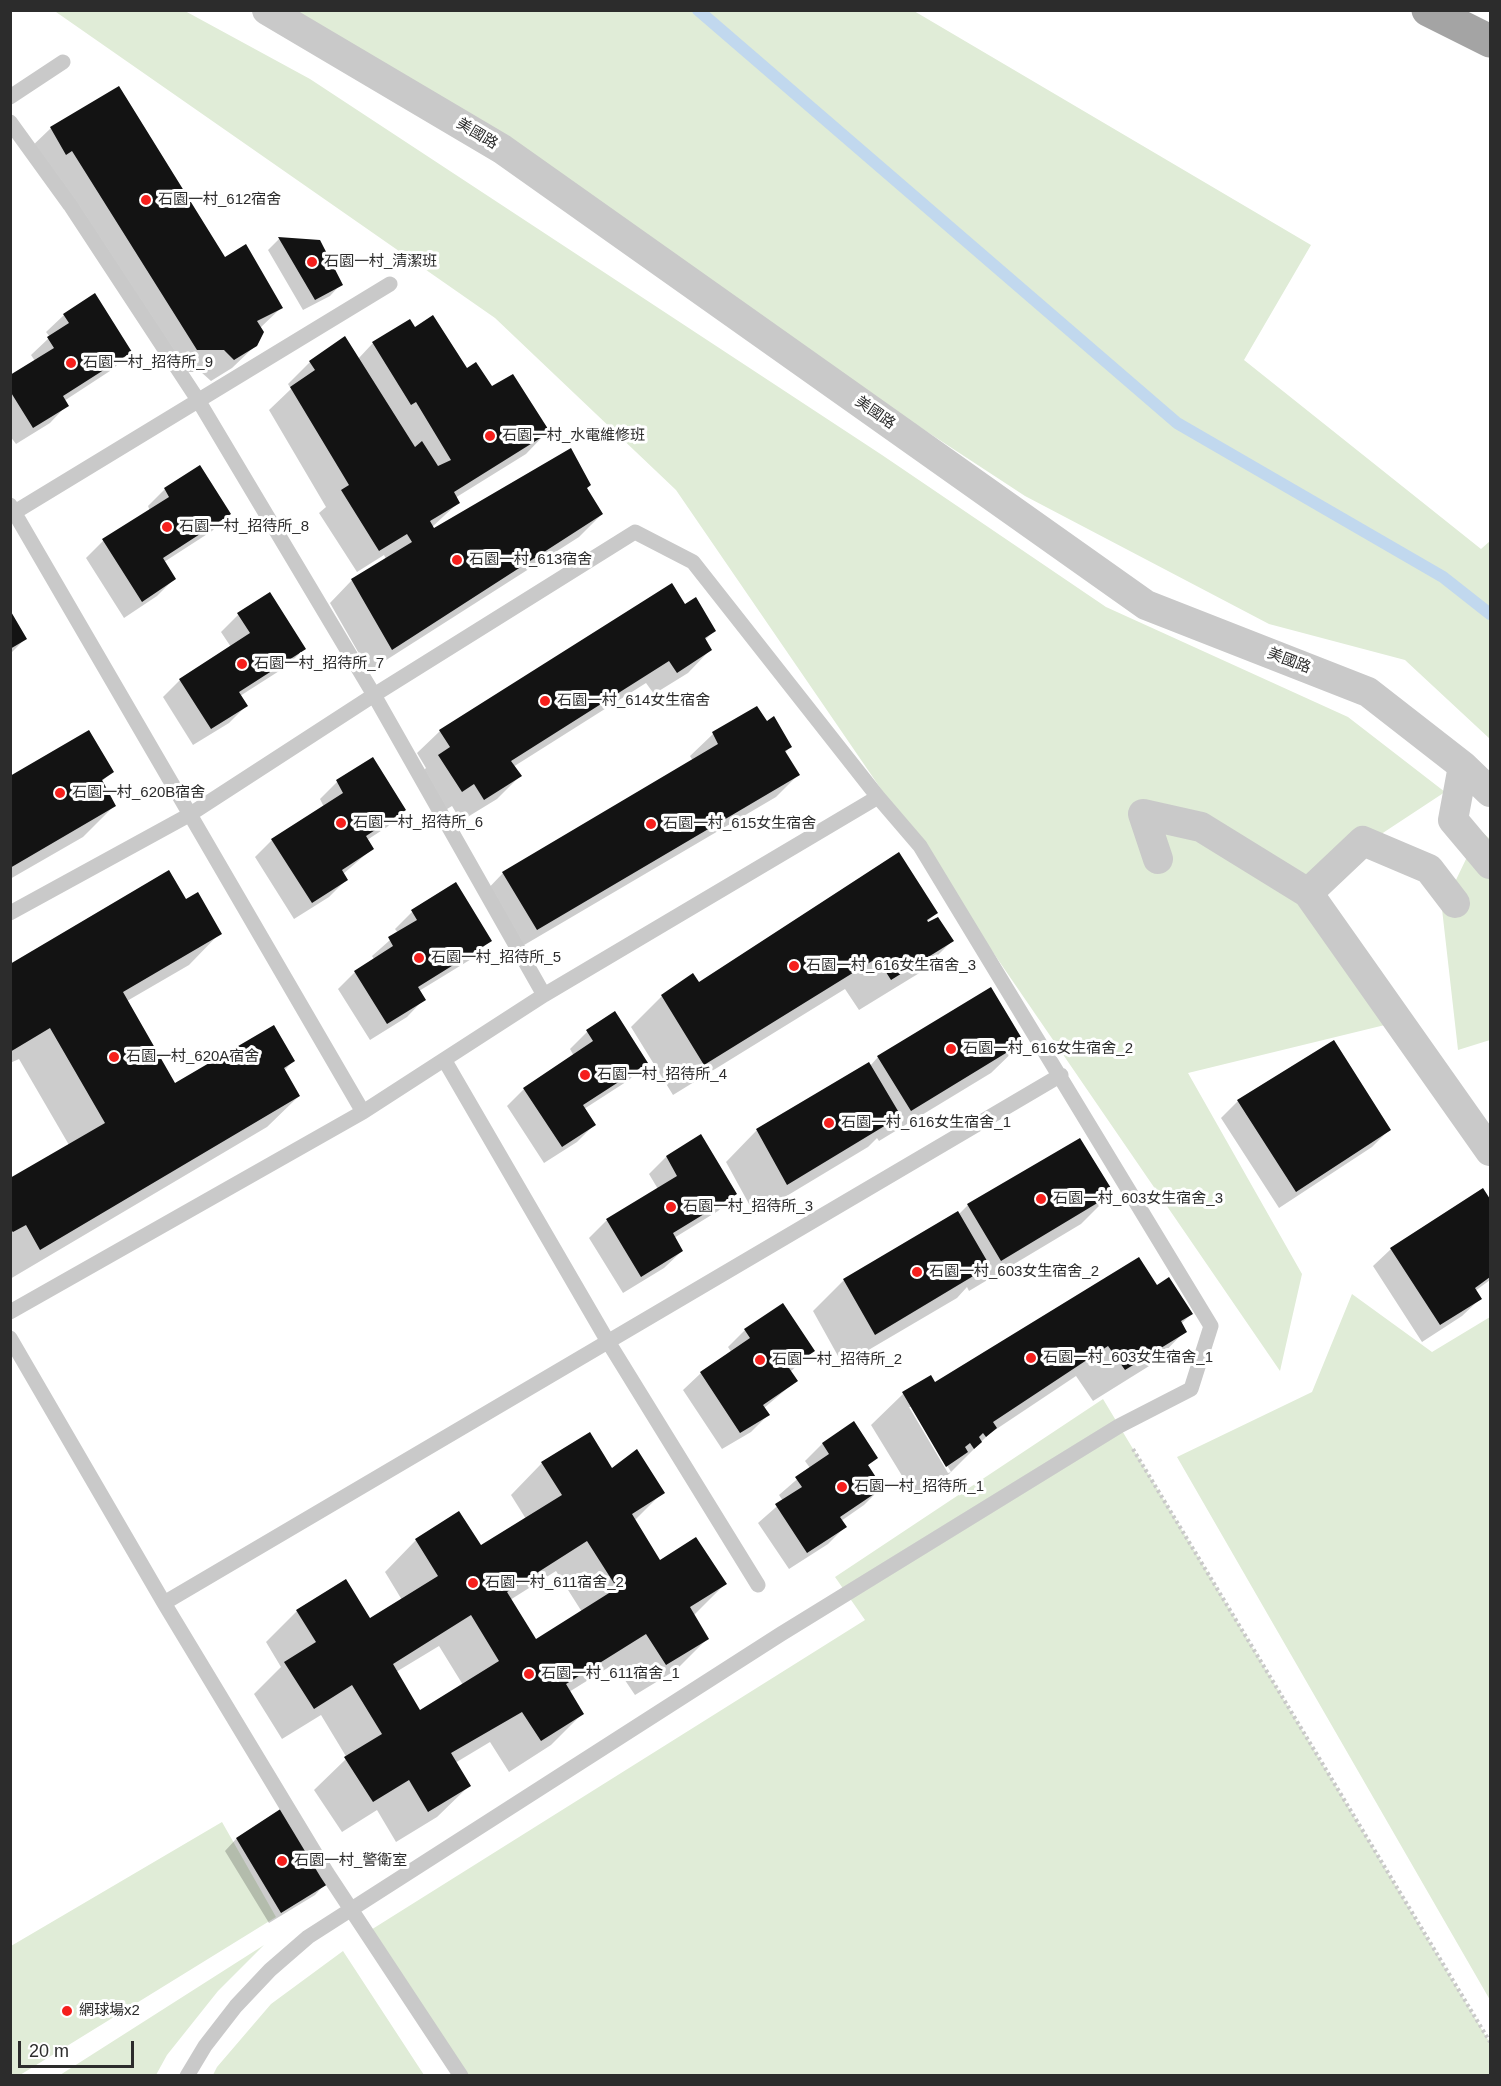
<!DOCTYPE html>
<html>
<head>
<meta charset="utf-8">
<style>
	body { margin:0 }
	#map { position:relative; width:1501px; height:2086px; overflow:hidden; background:#fff; font-family:Helvetica,sans-serif }
	canvas { display:block }
	.frame { position:absolute; inset:0; border:12px solid #2c2c2c; pointer-events:none }
	.scale { position:absolute; left:18px; top:2041px; width:116px; height:27px; box-sizing:border-box; border:3px solid #2c2c2c; border-top:0; padding-left:8px; font-size:18px; line-height:21px; white-space:nowrap; color:#2c2c2c; -webkit-text-stroke:4px #fff; paint-order:stroke }
</style>
</head>
<body>
<div id="map">
<canvas width="1501" height="2086"></canvas>
<div class="frame"></div>
<div class="scale">20 m</div>
</div>
<script>
const ctx = document.querySelector('canvas').getContext('2d');
ctx.lineJoin = 'round';
function fill(path, color) { ctx.fillStyle = color; ctx.fill(path, 'evenodd'); }
const shape = rows => new Path2D(rows.map(r => 'M' + r).join(''));
function strokePath(path, color, width, dash) { ctx.strokeStyle = color; ctx.lineWidth = width; ctx.lineCap = dash ? 'butt' : 'round'; ctx.setLineDash(dash || []); ctx.stroke(path); }
function drawText(font, color, halo, rows, align = 'center') {
  ctx.font = font + ' Helvetica,"Noto Sans TC",sans-serif'; ctx.lineWidth = 6; ctx.setLineDash([]); ctx.textBaseline = 'middle'; ctx.strokeStyle = halo; ctx.fillStyle = color; for (const [text, x, y, turn = 0] of rows) {
    ctx.save(); ctx.translate(x, y); ctx.rotate((+turn || 0) * Math.PI / 180); ctx.textAlign = isNaN(turn) ? turn : align; if (halo) ctx.strokeText(text, 0, 0); ctx.fillText(text, 0, 0); ctx.restore();
  }
}
fill(shape([
	[10,11,185,11,310,79,882,455,1106,607,1348,717,1445,792,1316,877,1389,1024,1188,1073,1302,1274,1280,1371,676,490,495,318,56,12],
	[285,11,914,11,1311,245,1244,360,1481,549,1490,541,1490,739,1405,660,1269,624,1025,496],
	[1480,830,1490,839,1490,1040,1458,1050,1442,909],
	[1352,1294,1432,1352,1490,1317,1490,2000,1177,1457,1312,1392],
	[1103,1399,1490,2043,1490,2075,459,2075,366,1933,865,1620,835,1577],
	[222,1822,276,1917,20,2075,11,2075,11,1946],
	[264,1945,218,1991,167,2055,156,2075,60,2075],
	[343,1951,424,2075,213,2075,217,2067,271,2004]
]), '#e0ecd7');
fill(shape([
	[51,128,224,259,282,307,260,328,256,345,232,368,211,381,201,372,174,372,28,150],
	[279,239,319,241,341,284,330,296,303,310,268,250],
	[64,315,130,352,113,369,64,401,67,405,50,423,16,444,10,436,10,376,35,361,31,355,50,337,46,332],
	[409,321,415,329,466,371,548,431,526,454,455,498,458,503,432,527,433,530,586,488,602,514,579,537,369,671,330,603,352,580,386,559,384,555,357,572,319,513,326,507,269,410,291,389,288,384,310,362,358,359,372,344],
	[165,489,229,514,212,531,164,562,174,579,157,596,124,618,86,558,103,541,150,511,148,506],
	[685,606,714,631,704,641,710,650,688,673,654,694,646,683,513,767,520,776,497,799,461,821,452,806,439,814,416,778,426,768,417,753,440,731],
	[10,613,25,639,10,654],
	[238,615,304,649,287,666,240,696,246,706,229,723,193,745,163,697,180,680,231,647,221,632],
	[756,708,766,723,790,747,785,753,798,775,776,797,514,951,481,896,503,873,693,761,690,756,713,734],
	[112,772,101,782,115,805,83,837,10,879,10,778],
	[337,782,405,810,387,827,367,840,372,849,343,874,346,880,329,897,294,919,255,857,272,840,324,807,320,799],
	[185,901,220,933,189,965,127,1001,175,1085,293,1061,284,1071,299,1096,267,1127,10,1279,10,1180,69,1145,19,1059,10,1063,10,966],
	[412,912,490,940,473,958,419,991,424,999,407,1017,370,1040,338,989,355,972,374,959,372,956,398,933,395,929],
	[936,913,924,925,952,941,921,972,859,1010,845,989,673,1095,631,1027,662,996],
	[615,1013,646,1062,629,1080,584,1109,594,1125,577,1142,544,1163,507,1106,524,1089,574,1056,570,1049,587,1032],
	[1023,1042,991,1073,879,1141,877,1138,868,1147,755,1215,726,1162,757,1130,870,1066,878,1057],
	[1238,1101,1389,1130,1372,1147,1279,1208,1221,1118],
	[701,1136,736,1194,718,1211,674,1238,682,1251,664,1268,623,1293,589,1238,606,1221,658,1189,649,1174,666,1157],
	[1482,1190,1490,1201,1490,1280,1475,1291,1480,1299,1462,1316,1422,1342,1373,1266,1391,1249],
	[1112,1193,1081,1224,969,1291,967,1287,957,1298,843,1365,813,1311,844,1280,958,1215,968,1205],
	[1157,1287,1191,1314,1181,1324,1185,1331,1154,1363,1093,1401,1076,1376,989,1434,949,1474,915,1497,871,1425,903,1394,930,1377,934,1384],
	[909,1407,912,1407,951,1472,948,1473],
	[745,1330,813,1351,790,1372,796,1381,764,1408,768,1415,751,1432,722,1449,683,1390,701,1373,732,1353,728,1347],
	[853,1423,876,1458,867,1466,881,1488,864,1505,841,1521,845,1527,828,1544,789,1569,758,1523,783,1501,779,1495,810,1468,805,1461,822,1444],
	[542,1463,611,1470,663,1492,634,1521,660,1562,725,1584,693,1616,708,1638,676,1670,635,1695,614,1664,569,1692,582,1714,551,1745,509,1772,490,1742,455,1763,469,1786,437,1817,396,1842,377,1810,342,1832,314,1790,347,1758,321,1715,282,1739,254,1694,281,1667,266,1642,297,1611,370,1620,402,1600,385,1572,416,1540,480,1548,526,1519,511,1495],
	[556,1571,582,1612,535,1641,510,1600],
	[439,1646,463,1685,420,1712,396,1672],
	[282,1810,326,1883,315,1895,269,1923,225,1851,236,1839]
]), '#0003');
strokePath(shape([
	[698,10,1177,423,1443,577,1490,614]
]), '#c1d8ee', 12);
fill(shape([
	[119,86,225,257,246,244,283,308,257,321,264,332,257,346,234,360,224,350,197,350,72,151,66,155,50,127],
	[278,237,320,240,343,285,315,300],
	[95,293,132,352,63,396,69,406,33,428,10,391,10,375,54,348,47,337,69,323,63,314],
	[433,315,467,368,476,362,492,386,513,374,550,432,454,492,460,503,430,521,434,528,571,448,591,485,587,488,603,514,392,650,351,579,412,542,407,534,379,551,341,490,349,485,290,387,315,370,309,361,345,336,415,447,422,441,438,466,451,460,416,402,411,405,372,342,410,319,415,327],
	[200,465,231,514,163,558,176,579,142,602,102,539,169,497,164,488],
	[672,583,685,604,696,597,716,631,705,638,712,650,677,673,669,661,511,761,522,776,484,800,474,784,462,792,438,755,450,747,439,730],
	[270,592,306,649,239,692,248,706,211,729,179,679,250,633,237,613],
	[10,610,27,639,10,649],
	[757,706,767,721,774,716,792,747,785,751,800,775,537,930,502,872,718,744,712,732],
	[89,730,114,772,102,780,116,806,10,868,10,776],
	[373,757,406,810,366,836,374,849,342,870,348,880,312,903,271,839,343,793,336,780],
	[899,852,938,913,927,920,928,922,938,917,954,941,891,980,877,958,704,1065,661,995,693,973,699,982],
	[169,870,186,899,198,892,222,934,123,992,175,1083,274,1025,295,1061,284,1068,300,1096,40,1250,26,1225,13,1232,10,1229,10,1178,105,1123,50,1028,10,1052,10,964],
	[456,882,492,941,418,987,426,1000,387,1024,354,971,393,946,388,937,417,920,411,910],
	[991,987,1024,1042,911,1111,877,1056],
	[615,1011,648,1063,583,1105,596,1125,562,1147,523,1088,593,1041,586,1030],
	[1334,1040,1391,1130,1296,1192,1237,1100],
	[869,1062,901,1116,787,1185,756,1129],
	[701,1134,737,1194,673,1233,683,1251,641,1277,606,1219,677,1176,666,1156],
	[1080,1138,1114,1193,1001,1261,967,1204],
	[1483,1188,1490,1199,1490,1277,1475,1288,1482,1299,1440,1325,1390,1248],
	[958,1211,990,1266,875,1335,843,1279],
	[1139,1257,1157,1285,1169,1277,1193,1314,1181,1321,1187,1332,1125,1370,1108,1346,993,1422,997,1428,986,1437,983,1433,979,1437,982,1442,974,1449,970,1443,965,1447,968,1452,946,1467,902,1392,931,1375,935,1382],
	[783,1303,815,1351,789,1368,798,1381,763,1405,770,1415,740,1433,700,1372,750,1338,744,1329],
	[854,1421,878,1458,868,1465,883,1488,840,1517,847,1527,807,1553,775,1504,802,1487,795,1477,829,1454,822,1443],
	[590,1432,612,1468,637,1449,665,1493,632,1514,660,1560,696,1537,727,1584,690,1607,709,1639,666,1665,646,1634,566,1684,584,1714,541,1741,522,1712,451,1753,471,1786,428,1812,409,1780,373,1802,344,1757,382,1734,352,1685,314,1709,284,1662,316,1642,296,1610,346,1579,370,1618,438,1576,415,1539,459,1511,481,1545,562,1495,541,1462],
	[587,1541,617,1588,536,1639,507,1592],
	[471,1615,499,1661,420,1710,393,1664],
	[282,1808,328,1884,281,1913,236,1838]
]), '#131313');
strokePath(shape([
	[1133,1449,1490,2042]
]), '#c9c9c9', 4, [3, 3]);
strokePath(shape([
	[10,97,63,62],
	[10,122,70,205,198,400,374,695,544,995],
	[10,505,363,1112],
	[10,515,390,284],
	[10,913,189,815,374,695,635,532,693,562,878,797,920,846,1211,1326,1191,1389,1119,1426,781,1634,308,1937,270,1970,236,2006,205,2046,187,2076],
	[445,1061,607,1340,758,1585],
	[10,1312,363,1112,544,995,878,797],
	[10,1338,164,1603,327,1873,461,2076],
	[164,1603,1061,1075]
]), '#c9c9c9', 15);
strokePath(shape([
	[267,10,502,149,1146,605,1368,692,1463,766,1490,792],
	[1463,766,1453,820,1490,864],
	[1158,859,1143,814,1201,827,1308,893],
	[1455,903,1429,869,1363,841,1308,893,1490,1151]
]), '#c9c9c9', 30);
strokePath(shape([
	[1428,10,1490,41]
]), '#a4a4a4', 33);
for (const [x, y, r, color] of [
	[146,200,6,"#f51f1c"],
	[312,262,6,"#f51f1c"],
	[71,363,6,"#f51f1c"],
	[490,436,6,"#f51f1c"],
	[167,527,6,"#f51f1c"],
	[457,560,6,"#f51f1c"],
	[242,664,6,"#f51f1c"],
	[545,701,6,"#f51f1c"],
	[60,793,6,"#f51f1c"],
	[341,823,6,"#f51f1c"],
	[651,824,6,"#f51f1c"],
	[419,958,6,"#f51f1c"],
	[794,966,6,"#f51f1c"],
	[951,1049,6,"#f51f1c"],
	[114,1057,6,"#f51f1c"],
	[585,1075,6,"#f51f1c"],
	[829,1123,6,"#f51f1c"],
	[1041,1199,6,"#f51f1c"],
	[671,1207,6,"#f51f1c"],
	[917,1272,6,"#f51f1c"],
	[1031,1358,6,"#f51f1c"],
	[760,1360,6,"#f51f1c"],
	[842,1487,6,"#f51f1c"],
	[473,1583,6,"#f51f1c"],
	[529,1674,6,"#f51f1c"],
	[282,1861,6,"#f51f1c"],
	[67,2011,6,"#f51f1c"]
]) { const dot = new Path2D(); dot.arc(x, y, r, 0, 2 * Math.PI); ctx.fillStyle = color; ctx.fill(dot); strokePath(dot, '#fff', 2); }
drawText('15px', '#2c2c2c', '#fff', [
	["美國路",477,134,31],
	["美國路",875,413,35],
	["美國路",1289,661,21]
]);
drawText('15px', '#2c2c2c', '#fff', [
	["石園一村_612宿舍",158,200],
	["石園一村_清潔班",324,262],
	["石園一村_招待所_9",83,363],
	["石園一村_水電維修班",502,436],
	["石園一村_招待所_8",179,527],
	["石園一村_613宿舍",469,560],
	["石園一村_招待所_7",254,664],
	["石園一村_614女生宿舍",557,701],
	["石園一村_620B宿舍",72,793],
	["石園一村_招待所_6",353,823],
	["石園一村_615女生宿舍",663,824],
	["石園一村_招待所_5",431,958],
	["石園一村_616女生宿舍_3",806,966],
	["石園一村_616女生宿舍_2",963,1049],
	["石園一村_620A宿舍",126,1057],
	["石園一村_招待所_4",597,1075],
	["石園一村_616女生宿舍_1",841,1123],
	["石園一村_603女生宿舍_3",1053,1199],
	["石園一村_招待所_3",683,1207],
	["石園一村_603女生宿舍_2",929,1272],
	["石園一村_603女生宿舍_1",1043,1358],
	["石園一村_招待所_2",772,1360],
	["石園一村_招待所_1",854,1487],
	["石園一村_611宿舍_2",485,1583],
	["石園一村_611宿舍_1",541,1674],
	["石園一村_警衛室",294,1861],
	["網球場x2",79,2011]
], 'left');
</script>
</body>
</html>
